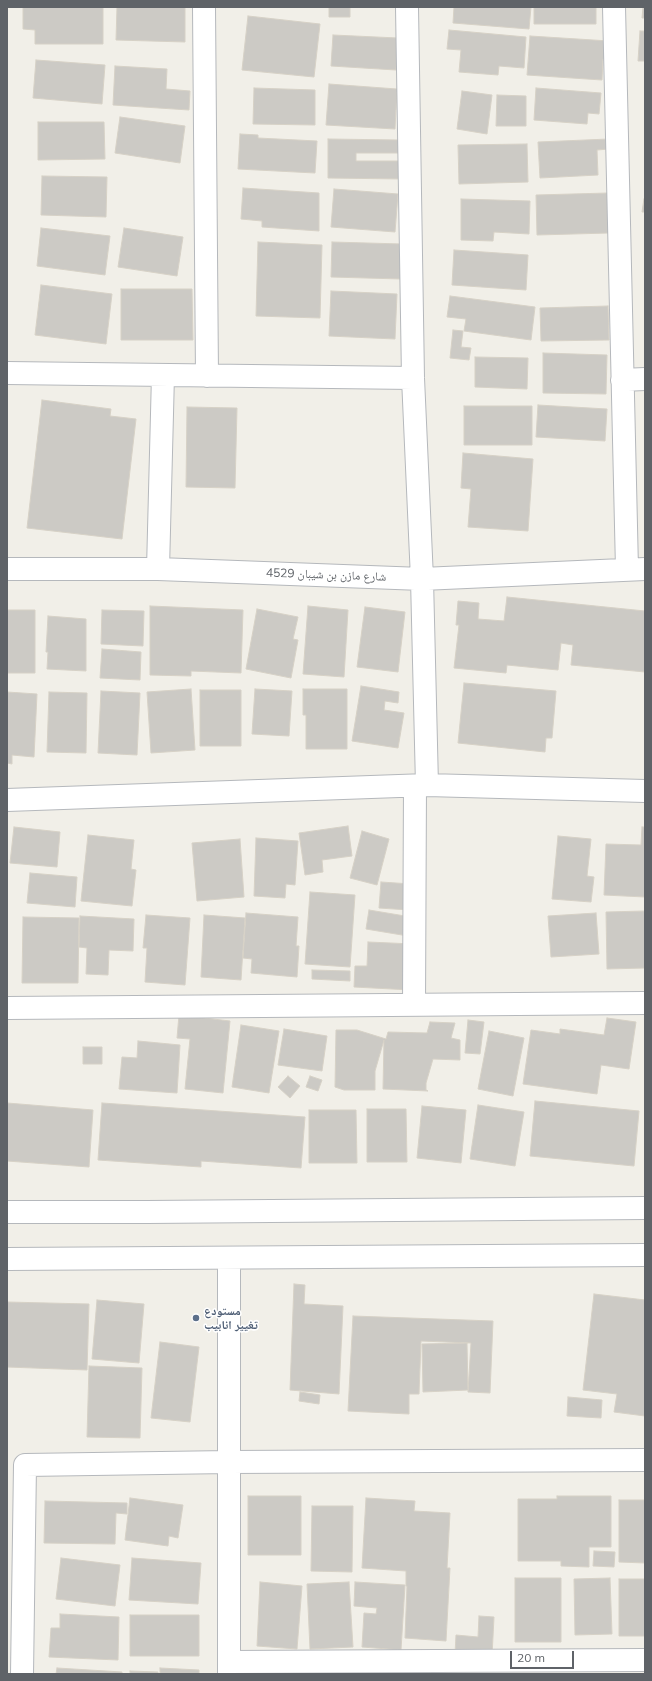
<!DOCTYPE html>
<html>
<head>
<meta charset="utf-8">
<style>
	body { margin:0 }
	#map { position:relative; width:652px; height:1681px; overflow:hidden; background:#f1efe8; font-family:Mulish,sans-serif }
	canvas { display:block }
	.frame { position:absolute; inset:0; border:8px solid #5f6368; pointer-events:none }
	.scale { position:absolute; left:510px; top:1651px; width:64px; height:18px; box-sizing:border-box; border:2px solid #5f6368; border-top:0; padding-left:5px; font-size:12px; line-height:14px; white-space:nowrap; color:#5f6368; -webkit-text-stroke:3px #fff; paint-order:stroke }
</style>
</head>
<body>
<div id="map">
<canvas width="652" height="1681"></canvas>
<div class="frame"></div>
<div class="scale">20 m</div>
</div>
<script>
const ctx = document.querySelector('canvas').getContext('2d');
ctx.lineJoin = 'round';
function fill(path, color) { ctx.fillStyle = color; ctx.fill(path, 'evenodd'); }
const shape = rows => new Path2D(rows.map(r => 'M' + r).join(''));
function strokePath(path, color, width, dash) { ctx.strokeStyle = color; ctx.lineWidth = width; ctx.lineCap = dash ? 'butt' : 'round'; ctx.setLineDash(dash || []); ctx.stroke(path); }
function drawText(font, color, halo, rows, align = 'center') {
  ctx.font = font + ' Mulish,"Noto Naskh Arabic",sans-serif'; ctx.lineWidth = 3; ctx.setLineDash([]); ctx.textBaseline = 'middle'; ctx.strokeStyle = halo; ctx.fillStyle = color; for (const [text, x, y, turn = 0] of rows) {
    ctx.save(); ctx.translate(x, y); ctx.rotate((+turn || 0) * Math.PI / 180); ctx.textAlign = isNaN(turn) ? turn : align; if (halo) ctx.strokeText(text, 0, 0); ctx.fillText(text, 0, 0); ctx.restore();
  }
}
const building = shape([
	[23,7,103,7,103,44,35,44,35,30,23,29,23,7],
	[117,7,185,7,185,42,116,40,117,7],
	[329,7,350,7,350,17,329,17,329,7],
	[454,7,531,7,529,29,453,23,454,7],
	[534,7,596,7,596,24,534,24,534,7],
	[643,7,645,7,645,18,642,18,643,7],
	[248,16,320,24,314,77,242,70,248,16],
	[449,30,526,37,524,68,499,66,498,75,459,72,461,50,447,49,449,30],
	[640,31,645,31,645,61,638,61,640,31],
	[333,35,398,38,396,70,331,66,333,35],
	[530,36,609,41,608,59,603,59,602,80,527,75,530,36],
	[36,60,105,65,102,104,33,98,36,60],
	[115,66,167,69,166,89,190,91,189,110,113,105,115,66],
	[329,84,397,89,395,129,326,125,329,84],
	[254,88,315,90,315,125,253,124,254,88],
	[536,88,601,93,599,114,588,113,587,124,534,120,536,88],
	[462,91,492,95,487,134,457,129,462,91],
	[497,95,526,96,526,126,496,126,497,95],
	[120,117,185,126,180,163,115,153,120,117],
	[38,122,104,122,105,159,38,160,38,122],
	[240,134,258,135,258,138,317,141,315,173,238,169,240,134],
	[328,139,399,140,399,153,356,153,356,161,402,161,401,179,328,178,328,139],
	[609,139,609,149,597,150,598,175,540,178,538,142,609,139],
	[527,144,528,182,459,184,458,145,527,144],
	[42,176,107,177,106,217,41,215,42,176],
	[243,188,319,193,319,231,262,227,262,221,241,219,243,188],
	[334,189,398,194,395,232,331,227,334,189],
	[608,193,609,233,537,235,536,195,608,193],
	[461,199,530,201,529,234,494,232,493,241,461,240,461,199],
	[644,199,645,199,645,212,642,212,644,199],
	[41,228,110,236,105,275,37,266,41,228],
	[124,228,183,237,177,276,118,267,124,228],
	[258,242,322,245,320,318,256,316,258,242],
	[332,242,402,244,401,279,331,277,332,242],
	[454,250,528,255,526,290,452,285,454,250],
	[41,285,112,294,106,344,35,335,41,285],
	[121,289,192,289,193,340,121,340,121,289],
	[331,291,397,294,395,339,329,336,331,291],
	[450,296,535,307,531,340,464,331,466,319,447,317,450,296],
	[608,306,609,340,541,341,540,308,608,306],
	[453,330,463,331,461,347,471,348,469,360,450,358,453,330],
	[543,353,607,355,606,394,543,393,543,353],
	[475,357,528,358,527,389,475,387,475,357],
	[42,400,111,409,110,416,136,419,122,539,27,528,42,400],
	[538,405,607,409,605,441,536,437,538,405],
	[464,406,532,406,532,445,464,445,464,406],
	[187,407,237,408,235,488,186,487,187,407],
	[463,453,533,459,528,531,468,527,471,489,461,488,463,453],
	[507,597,645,611,645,672,571,665,573,645,561,643,558,670,507,665,506,673,454,668,459,625,456,625,458,601,479,603,478,619,504,621,507,597],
	[150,606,243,610,241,673,191,671,191,676,150,675,150,606],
	[308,606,348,610,344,677,303,674,308,606],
	[365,607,405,612,398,672,357,667,365,607],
	[257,609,298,617,293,639,298,640,291,678,246,669,257,609],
	[7,610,35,610,35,673,7,673,7,610],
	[102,610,144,611,143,646,101,644,102,610],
	[48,616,86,619,86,671,47,669,48,652,46,652,48,616],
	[102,649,141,652,140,680,100,678,102,649],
	[464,683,556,691,552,738,546,738,545,752,458,743,464,683],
	[361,686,399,692,398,703,385,701,384,710,404,713,398,748,352,741,361,686],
	[191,689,195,750,151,753,147,692,191,689],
	[255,689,292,691,289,736,252,734,255,689],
	[303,689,347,689,347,749,306,749,306,715,303,715,303,689],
	[200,690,241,690,241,746,200,746,200,690],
	[101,691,140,693,137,755,98,753,101,691],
	[7,692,37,694,34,757,12,755,12,764,7,763,7,692],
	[49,692,87,693,86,753,47,752,49,692],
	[348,826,352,856,322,860,323,872,305,875,299,833,348,826],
	[14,827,60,832,57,867,10,863,14,827],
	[642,827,645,827,645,897,604,895,606,844,641,845,642,827],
	[362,831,389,839,377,885,350,878,362,831],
	[88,835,134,840,131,869,136,870,132,906,81,901,88,835],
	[558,836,591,839,587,876,594,877,591,902,552,899,558,836],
	[256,838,298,841,295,885,286,884,285,898,254,896,256,838],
	[240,839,244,897,197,901,192,843,240,839],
	[30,873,77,877,75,907,27,903,30,873],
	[381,882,411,884,409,910,379,908,381,882],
	[310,892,355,895,350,967,305,964,310,892],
	[369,910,411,917,408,936,366,929,369,910],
	[645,911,645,968,607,969,606,912,645,911],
	[246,913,298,917,296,946,299,946,297,977,251,973,252,959,243,958,246,913],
	[596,913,599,954,551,957,548,916,596,913],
	[146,915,190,918,185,985,145,982,147,948,143,948,146,915],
	[204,915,245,918,241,980,201,977,204,915],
	[80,916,134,919,133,951,109,950,108,975,86,974,87,948,79,947,80,916],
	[23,917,79,918,78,983,22,983,23,917],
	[368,942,413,944,411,990,354,987,355,966,367,966,368,942],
	[312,970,350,971,350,981,312,979,312,970],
	[179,1015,230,1021,223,1093,185,1089,190,1039,177,1038,179,1015],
	[607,1018,636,1022,629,1069,601,1065,597,1094,523,1084,531,1030,560,1034,560,1029,604,1035,607,1018],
	[468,1020,484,1022,480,1054,465,1053,468,1020],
	[430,1022,455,1023,451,1038,460,1040,460,1060,433,1059,426,1083,426,1090,428,1091,383,1089,384,1040,375,1071,375,1090,344,1090,335,1087,336,1030,357,1030,386,1039,388,1032,427,1033,430,1022],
	[241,1025,279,1031,269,1093,232,1087,241,1025],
	[284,1029,327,1036,322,1071,278,1065,284,1029],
	[489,1031,524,1038,513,1096,478,1089,489,1031],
	[138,1041,180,1045,177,1093,119,1089,122,1057,137,1058,138,1041],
	[83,1047,102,1047,102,1064,83,1064,83,1047],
	[288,1076,300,1086,290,1098,278,1087,288,1076],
	[310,1076,322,1080,318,1091,306,1087,310,1076],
	[535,1101,639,1111,634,1166,530,1156,535,1101],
	[7,1103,93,1110,89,1167,7,1161,7,1103],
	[102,1103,305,1117,301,1168,201,1161,201,1167,98,1160,102,1103],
	[478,1105,524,1112,515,1166,470,1159,478,1105],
	[422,1106,466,1110,461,1163,417,1158,422,1106],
	[367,1109,406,1109,407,1162,367,1162,367,1109],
	[309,1110,356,1110,357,1163,309,1163,309,1110],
	[294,1284,305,1285,304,1304,343,1306,339,1394,290,1390,294,1284],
	[594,1294,645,1300,645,1416,614,1412,617,1394,583,1390,594,1294],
	[97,1300,144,1304,139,1363,92,1359,97,1300],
	[7,1302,89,1304,87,1370,7,1367,7,1302],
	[353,1316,493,1321,490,1393,468,1392,471,1343,421,1341,419,1394,409,1394,409,1414,348,1411,353,1316],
	[160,1342,199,1347,190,1422,151,1418,160,1342],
	[467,1343,468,1390,423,1392,422,1344,467,1343],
	[89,1366,142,1368,140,1438,87,1437,89,1366],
	[300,1392,320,1395,319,1404,299,1401,300,1392],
	[568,1397,602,1400,601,1418,567,1416,568,1397],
	[248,1496,301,1496,301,1555,248,1555,248,1496],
	[557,1496,611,1496,611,1547,589,1547,589,1567,561,1566,561,1561,518,1561,518,1499,557,1499,557,1496],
	[130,1498,183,1505,178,1538,169,1536,168,1546,125,1540,130,1498],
	[366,1498,415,1501,414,1511,450,1513,447,1568,450,1568,446,1641,405,1638,407,1586,406,1586,406,1571,362,1568,366,1498],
	[619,1500,645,1500,645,1563,619,1562,619,1500],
	[45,1501,127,1503,127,1514,116,1513,115,1544,44,1543,45,1501],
	[312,1506,353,1506,352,1572,311,1571,312,1506],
	[594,1551,615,1552,614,1567,593,1566,594,1551],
	[61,1558,120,1565,115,1606,56,1599,61,1558],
	[132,1558,201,1563,198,1604,129,1600,132,1558],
	[515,1578,561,1578,561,1642,515,1642,515,1578],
	[610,1578,612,1634,575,1635,574,1579,610,1578],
	[619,1579,645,1579,645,1636,619,1636,619,1579],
	[260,1582,302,1586,297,1649,257,1646,260,1582],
	[349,1582,353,1647,310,1649,307,1584,349,1582],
	[355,1582,405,1585,401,1650,362,1647,364,1613,376,1614,377,1608,354,1606,355,1582],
	[60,1614,119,1617,118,1660,49,1657,51,1628,60,1628,60,1614],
	[130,1615,199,1615,199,1656,130,1656,130,1615],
	[479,1616,494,1617,492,1656,455,1654,456,1635,478,1637,479,1616],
	[57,1668,122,1672,122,1674,56,1674,57,1668],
	[160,1668,199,1670,199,1674,160,1674,160,1668],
	[130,1671,158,1672,158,1674,130,1674,130,1671]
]);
fill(building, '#cccac5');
strokePath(building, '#d6d1c6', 1);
const minor = shape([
	[204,7,207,376],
	[407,7,413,378,422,579,427,785],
	[614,7,627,569],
	[7,373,413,378],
	[622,380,645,379],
	[7,569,158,569,422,579,645,569],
	[158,569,163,375],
	[7,800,427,785,645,791],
	[414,1005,415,786],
	[7,1008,645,1003],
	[7,1212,147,1212,645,1208],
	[7,1259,645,1255],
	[229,1662,645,1660],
	[22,1674,25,1465,229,1462,645,1460],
	[229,1674,229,1259]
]);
strokePath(minor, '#b5b8bc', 24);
strokePath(minor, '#fff', 22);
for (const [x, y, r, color] of [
	[196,1318,4,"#5c6f8a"]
]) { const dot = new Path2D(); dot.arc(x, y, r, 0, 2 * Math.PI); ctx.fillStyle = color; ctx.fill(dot); strokePath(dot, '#fff', 1.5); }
drawText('12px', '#5f6368', '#fff', [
	["شارع مازن بن شيبان 4529",326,575,2]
]);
drawText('bold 12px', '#4e5e75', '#fff', [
	["مستودع",204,1311],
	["تغيير انابيب",204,1325]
], 'left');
</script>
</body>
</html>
